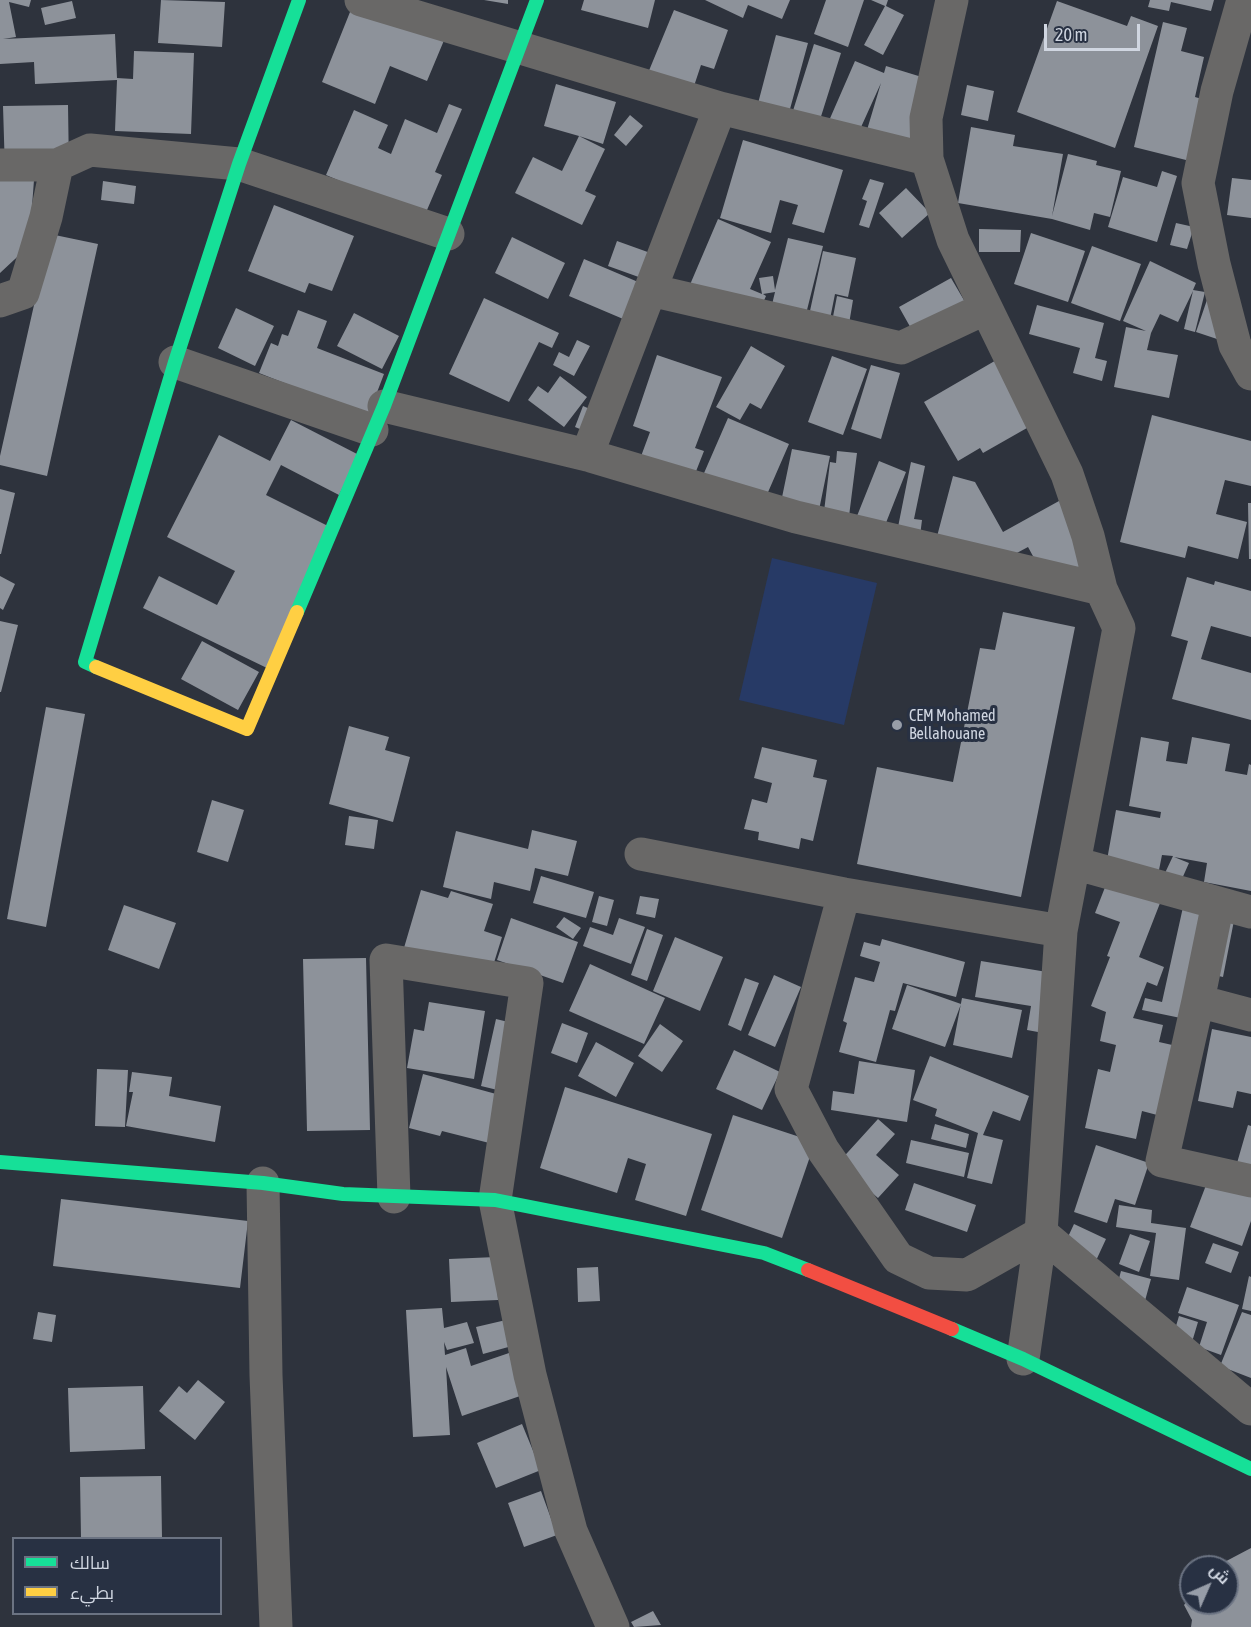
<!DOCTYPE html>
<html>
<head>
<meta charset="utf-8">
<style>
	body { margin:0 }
	#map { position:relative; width:1251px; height:1627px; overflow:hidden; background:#2e333d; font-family:"Asap Condensed",Cairo,sans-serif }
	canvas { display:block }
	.legend { position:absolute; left:12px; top:1537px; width:210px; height:78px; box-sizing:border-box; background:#283143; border:2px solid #6b7382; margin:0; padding:8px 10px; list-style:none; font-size:18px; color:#d0d6e1 }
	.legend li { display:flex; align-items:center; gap:12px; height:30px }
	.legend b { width:30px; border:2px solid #6b7382 }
	.north { position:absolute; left:1179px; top:1555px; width:60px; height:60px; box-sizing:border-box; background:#283143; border:2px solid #6b7382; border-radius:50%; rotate:45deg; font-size:16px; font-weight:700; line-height:24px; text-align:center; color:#d0d6e1 }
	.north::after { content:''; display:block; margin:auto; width:21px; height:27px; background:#979da8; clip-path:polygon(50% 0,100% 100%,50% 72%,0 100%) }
	.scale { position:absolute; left:1044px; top:24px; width:96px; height:27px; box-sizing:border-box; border:3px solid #d0d6e1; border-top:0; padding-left:8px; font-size:18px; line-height:21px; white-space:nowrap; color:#d0d6e1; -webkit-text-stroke:4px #283143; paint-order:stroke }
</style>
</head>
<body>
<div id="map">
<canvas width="1251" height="1627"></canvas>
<ul class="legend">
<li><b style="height:8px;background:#16e098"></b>سالك</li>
<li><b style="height:8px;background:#ffcf43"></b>بطيء</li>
</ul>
<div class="north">ش</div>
<div class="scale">20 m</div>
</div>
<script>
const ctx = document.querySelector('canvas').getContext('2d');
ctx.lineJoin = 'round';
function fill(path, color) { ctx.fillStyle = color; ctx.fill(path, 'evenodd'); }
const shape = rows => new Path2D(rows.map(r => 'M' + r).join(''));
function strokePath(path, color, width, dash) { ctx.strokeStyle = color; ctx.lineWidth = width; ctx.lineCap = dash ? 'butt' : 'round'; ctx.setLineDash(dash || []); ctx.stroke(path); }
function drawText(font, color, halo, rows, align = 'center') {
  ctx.font = font + ' "Asap Condensed",sans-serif'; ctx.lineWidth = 6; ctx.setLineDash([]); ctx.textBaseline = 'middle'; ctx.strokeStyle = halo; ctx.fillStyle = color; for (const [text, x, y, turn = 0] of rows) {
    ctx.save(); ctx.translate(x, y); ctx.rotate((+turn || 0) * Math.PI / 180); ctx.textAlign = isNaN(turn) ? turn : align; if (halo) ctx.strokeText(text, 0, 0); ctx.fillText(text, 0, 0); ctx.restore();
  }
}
fill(shape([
	[772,558,877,583,844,725,739,700]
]), '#273a66');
fill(shape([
	[0,0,31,0,29,7,9,2,16,37,3,39,115,34,117,78,133,79,134,51,194,53,191,134,115,131,117,80,35,84,34,62,0,64],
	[161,0,225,2,222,47,158,43],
	[484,0,508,0,508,4],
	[584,0,655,0,648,28,581,10],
	[705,0,790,0,782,19,748,5,743,18],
	[826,0,864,0,848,47,814,34],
	[871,0,888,0,886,6,904,15,883,55,864,45,885,6],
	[1150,0,1214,0,1211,11,1171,2,1169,11,1148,7],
	[72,1,76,18,45,25,41,8],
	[1057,1,1127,26,1131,16,1158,26,1115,148,1017,112],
	[354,2,445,38,427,81,390,66,375,104,322,82],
	[674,10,728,30,714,69,701,65,693,89,648,73],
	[1163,22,1187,28,1181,51,1204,57,1195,97,1209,101,1194,162,1134,147],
	[776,35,808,43,787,120,756,111],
	[814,44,841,53,818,126,791,117],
	[855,61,884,73,886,66,925,78,914,155,864,140,881,83,857,136,828,123],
	[556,84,616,102,603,144,579,136,605,149,585,191,596,196,582,225,515,193,533,157,562,171,579,136,544,126],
	[967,85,994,91,988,121,961,115],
	[449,104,462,109,435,172,442,175,424,217,326,175,354,110,388,125,378,148,391,154,405,119,437,133],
	[68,105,69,170,5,171,3,106],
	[630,115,643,126,626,146,614,135],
	[971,127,1015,135,1013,146,1063,154,1052,216,1068,154,1097,161,1096,165,1121,171,1110,217,1094,213,1090,230,1052,219,958,203],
	[743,140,843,170,824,233,792,224,798,205,780,200,771,233,720,218],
	[1162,171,1177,176,1157,242,1108,227,1123,177,1157,187],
	[1232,178,1251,180,1251,218,1227,215],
	[0,179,34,180,29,246,0,273],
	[870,179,884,183,869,228,859,225,867,201,862,199],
	[103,181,136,186,134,204,101,200],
	[906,188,930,213,902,238,879,213],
	[274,205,354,236,332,291,309,283,305,293,248,271],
	[718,219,771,242,750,289,762,294,759,278,773,276,775,290,788,238,823,246,804,322,770,313,775,292,763,294,766,296,754,323,686,294],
	[1176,223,1194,227,1187,249,1170,245],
	[979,229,1021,230,1020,252,979,252],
	[1031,233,1085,251,1068,302,1014,284],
	[50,234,98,244,47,476,0,465,0,456],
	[512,237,565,263,548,299,495,273],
	[617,241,656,255,647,280,608,266],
	[1092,246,1141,264,1120,321,1071,303],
	[823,251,856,258,848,297,835,294,829,324,808,320],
	[584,259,657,290,642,327,569,296],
	[1150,261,1196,283,1193,290,1205,292,1195,332,1184,329,1193,291,1178,322,1160,314,1151,333,1147,350,1178,355,1169,398,1114,387,1126,327,1146,331,1123,321],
	[951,278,975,319,922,348,899,307],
	[1209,294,1226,342,1196,332],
	[837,296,853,300,848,330,831,327],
	[484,298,559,333,552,348,539,342,509,402,449,374],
	[1037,305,1104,323,1095,358,1107,361,1102,381,1073,373,1080,348,1029,334],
	[236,308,274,326,255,366,218,348],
	[298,310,327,321,317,348,384,374,368,416,259,373,271,343,278,346,282,334,288,336],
	[354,313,399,336,382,369,337,346],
	[577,340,590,346,574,376,553,365,559,352,569,357],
	[751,346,785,366,761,409,750,403,740,420,716,407],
	[657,355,722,377,695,448,704,451,693,479,640,459,650,432,633,426],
	[1005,355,1041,420,983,453,980,448,958,461,924,402],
	[832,356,867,369,843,435,808,422],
	[871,365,900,373,881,439,851,429],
	[560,376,587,397,564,427,528,400,538,386,548,393],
	[583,406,606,416,597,436,575,427],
	[1152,415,1251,441,1251,486,1225,480,1216,514,1247,522,1238,559,1188,546,1185,558,1120,542],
	[728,418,789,444,762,506,701,480],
	[291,420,359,455,339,495,281,465,266,495,338,531,269,669,143,608,159,576,217,605,235,571,167,537,219,435,270,461],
	[792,449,830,456,818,515,780,507],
	[837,451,857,453,847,532,822,528,830,462,836,463],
	[879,461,906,472,880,538,853,526],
	[911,462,925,466,914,519,922,520,920,536,897,532],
	[953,476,975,482,1003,532,1068,496,1081,572,1034,558,1028,547,1000,562,935,544],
	[0,489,15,493,1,554,0,554],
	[1248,503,1251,503,1251,559,1249,559],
	[0,576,15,584,3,610,0,608],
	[1187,577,1214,585,1215,581,1251,591,1251,637,1211,626,1201,659,1251,673,1251,720,1172,699,1188,641,1171,636],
	[1003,612,1075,627,1021,897,857,864,877,767,953,782,980,648,995,650],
	[0,621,18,625,1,692,0,692],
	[202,641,259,672,238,710,181,679],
	[46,707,85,714,46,927,7,919],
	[349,726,389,737,385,750,410,757,393,822,329,804],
	[1141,737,1169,742,1166,761,1187,764,1192,737,1230,744,1225,771,1247,775,1249,764,1251,765,1251,891,1204,882,1207,863,1174,857,1189,863,1181,881,1165,873,1173,856,1162,855,1159,870,1107,860,1116,810,1160,818,1161,812,1129,806],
	[762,747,817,760,813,777,827,780,813,841,801,838,799,849,758,840,759,832,744,829,752,799,767,803,772,783,754,778],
	[212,800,244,810,228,862,197,852],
	[349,816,378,820,374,849,345,845],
	[532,830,577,841,568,876,535,868,530,891,494,882,491,899,443,887,456,831,528,849],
	[541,876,594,892,586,918,533,903],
	[1109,877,1162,898,1139,957,1164,967,1157,986,1147,982,1133,1018,1163,1025,1159,1042,1190,1049,1161,1116,1142,1111,1136,1139,1085,1128,1098,1069,1110,1072,1116,1045,1100,1041,1106,1012,1091,1006,1110,957,1107,956,1120,922,1095,913],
	[1187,889,1238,900,1223,977,1210,974,1200,1022,1142,1010,1145,998,1162,1002],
	[421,890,448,898,451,891,493,904,484,931,502,937,487,985,401,958],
	[599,896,614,900,607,926,592,922],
	[640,896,659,899,655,918,636,914],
	[124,905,176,923,159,969,108,950],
	[564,917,581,928,573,939,556,927],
	[511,918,578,942,563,983,497,960],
	[619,918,645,927,631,964,583,946,590,927,613,935],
	[647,929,663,935,647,981,631,975],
	[675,937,723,957,700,1011,653,991],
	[882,939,965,962,956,997,903,983,895,1011,890,1010,876,1062,839,1052,847,1023,843,1021,855,977,874,982,880,962,860,956,864,942,880,946],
	[366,958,370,1130,307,1131,303,959],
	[981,961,1059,974,1049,1034,1027,1030,1031,1006,975,997],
	[590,964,665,998,644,1044,569,1011],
	[774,975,801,987,775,1047,748,1035],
	[745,978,759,983,741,1031,728,1025],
	[907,985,961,1004,945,1047,892,1029],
	[962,998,1022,1010,1012,1058,953,1045],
	[429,1002,485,1011,474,1079,407,1068,414,1029,424,1031],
	[496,1019,529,1027,514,1094,481,1086],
	[562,1023,588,1033,577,1063,551,1053],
	[660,1024,683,1041,662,1072,638,1056],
	[1212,1029,1251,1037,1251,1094,1237,1091,1233,1108,1198,1101],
	[596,1042,634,1063,616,1097,578,1076],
	[734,1050,780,1072,762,1110,716,1089],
	[930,1056,1029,1096,1020,1121,993,1111,983,1135,1003,1140,992,1184,967,1178,978,1133,935,1116,937,1109,913,1100],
	[859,1061,915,1070,907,1122,831,1110,833,1091,854,1094],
	[97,1069,128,1070,125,1127,95,1126],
	[132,1072,172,1077,169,1096,221,1106,215,1142,126,1126,133,1092,129,1092],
	[423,1074,518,1100,505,1147,442,1131,440,1136,409,1128],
	[565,1087,712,1134,686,1216,635,1200,646,1164,628,1158,617,1193,540,1168],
	[733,1115,815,1142,782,1238,701,1210],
	[878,1119,895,1134,876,1155,899,1175,878,1198,838,1163],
	[935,1124,969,1134,966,1148,931,1139],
	[1248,1125,1251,1126,1251,1175,1235,1170],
	[911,1140,969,1153,964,1177,906,1163],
	[1096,1145,1149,1163,1135,1205,1115,1199,1107,1223,1074,1212],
	[1208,1180,1251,1196,1251,1221,1242,1246,1190,1227],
	[914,1183,976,1205,967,1232,905,1210],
	[61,1199,248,1221,240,1288,53,1266],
	[1119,1205,1152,1210,1151,1223,1186,1228,1179,1280,1150,1276,1156,1233,1116,1227],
	[1074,1224,1106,1239,1087,1280,1055,1265],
	[1130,1234,1150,1241,1139,1272,1119,1264],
	[1213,1243,1239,1252,1231,1273,1205,1263],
	[496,1257,498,1300,451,1302,449,1259],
	[598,1267,600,1301,578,1302,577,1268],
	[1121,1271,1151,1279,1143,1308,1113,1301],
	[1249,1276,1251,1277,1251,1311,1242,1309],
	[1187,1287,1239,1305,1221,1355,1199,1347,1207,1322,1178,1313],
	[442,1308,444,1328,467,1322,474,1343,447,1350,444,1342,445,1355,466,1348,471,1366,509,1353,523,1395,462,1416,446,1367,450,1435,413,1437,406,1310],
	[38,1312,56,1315,52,1342,33,1339],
	[1242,1312,1251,1315,1251,1378,1220,1366],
	[1179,1316,1198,1322,1192,1342,1173,1336],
	[506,1320,512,1346,483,1354,476,1327],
	[198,1380,225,1402,195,1440,159,1411,179,1386,187,1393],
	[143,1386,145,1449,70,1452,68,1388],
	[522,1424,541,1470,496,1488,477,1443],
	[161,1476,162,1538,81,1538,80,1477],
	[541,1491,557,1535,524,1547,508,1503],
	[1251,1548,1251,1627,1191,1627,1192,1620,1184,1605,1191,1596,1191,1603,1227,1603,1227,1567,1215,1567],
	[653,1611,661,1625,634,1627,631,1622]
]), '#8d929a');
strokePath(shape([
	[361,0,720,108,927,159],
	[952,0,926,118,927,159,953,240,1067,474,1088,536,1101,589,1119,628,1061,931,1041,1233,1023,1359],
	[1243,0,1217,91,1198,183,1214,264,1235,345,1251,374],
	[0,165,57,165,90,150,239,164,448,234],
	[650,290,901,348,986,308],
	[0,301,23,293,46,217,57,165],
	[175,362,372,430],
	[384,406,587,455,796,517,1101,589],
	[587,455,720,108],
	[641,854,844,894,1061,931],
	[1074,863,1218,903],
	[844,894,791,1089,823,1150,898,1258,929,1273,967,1275,1041,1233,1251,1409],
	[1251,912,1218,903,1198,1001,1251,1015],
	[1198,1001,1162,1161,1251,1181],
	[263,1183,266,1375,276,1627],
	[394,1197,386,960,527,983,495,1200,530,1375,571,1531,613,1627]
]), '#696867', 33);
strokePath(shape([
	[297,612,384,406,537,0],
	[96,667,85,662,175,362,239,164,299,0],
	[0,1162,263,1183,343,1194,495,1200,764,1253,808,1270],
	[952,1329,1023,1359,1251,1469]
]), '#16e098', 14);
strokePath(shape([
	[96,667,247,729,297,612]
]), '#ffcf43', 14);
strokePath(shape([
	[808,1270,952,1329]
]), '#f24e42', 14);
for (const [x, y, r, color] of [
	[897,725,6,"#979da8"]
]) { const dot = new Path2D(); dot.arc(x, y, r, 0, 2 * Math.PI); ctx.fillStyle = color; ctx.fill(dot); strokePath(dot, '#283143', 2); }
drawText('16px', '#d0d6e1', '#283143', [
	["CEM Mohamed",909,716],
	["Bellahouane",909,734]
], 'left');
</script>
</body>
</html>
